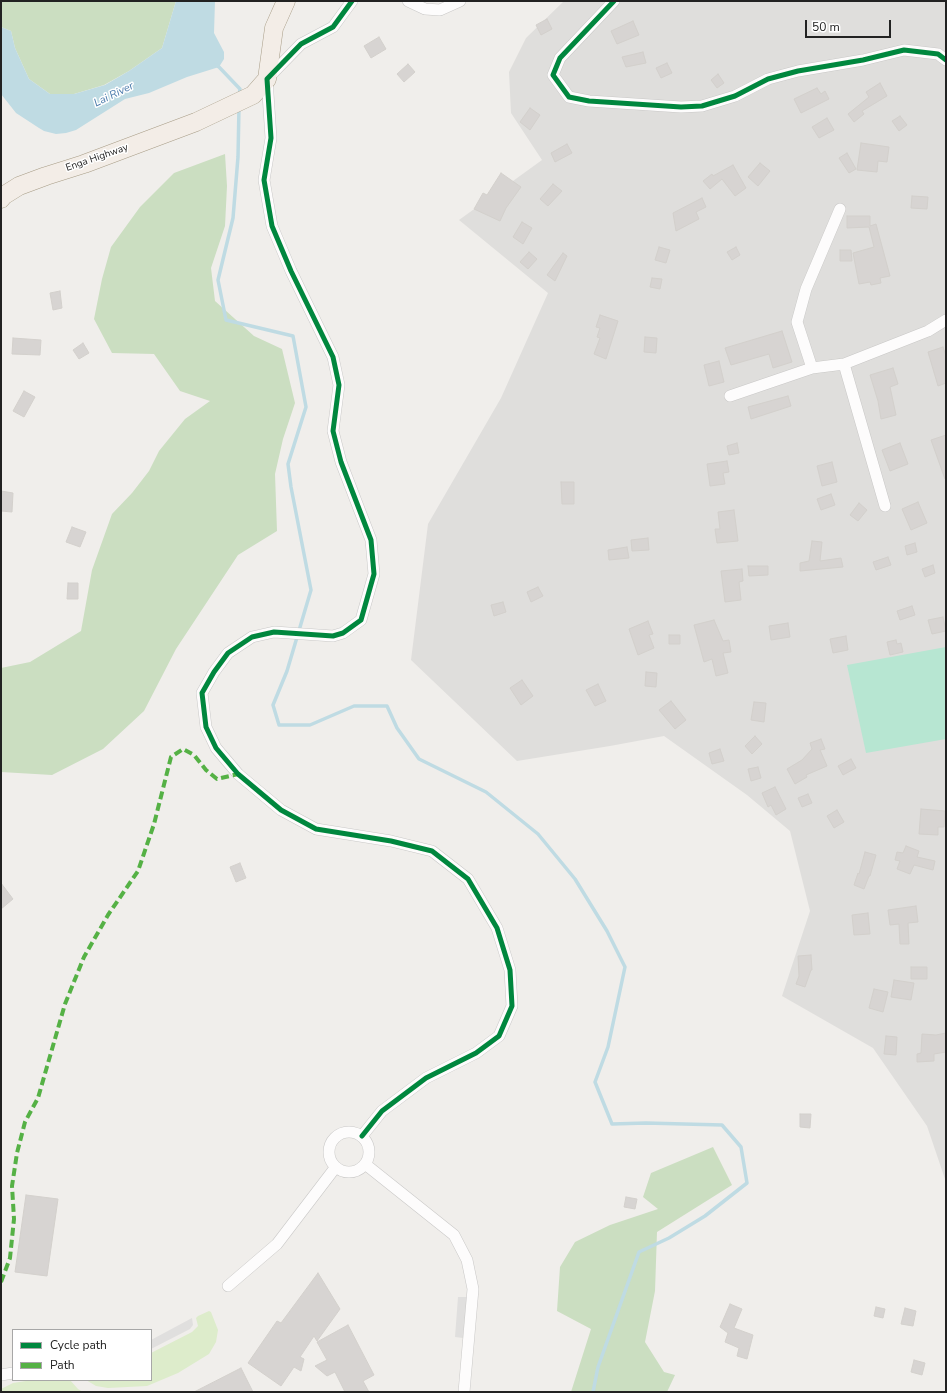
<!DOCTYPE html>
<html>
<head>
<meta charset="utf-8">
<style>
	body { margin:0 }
	#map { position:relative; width:947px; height:1393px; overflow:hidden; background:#f0eeeb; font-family:"Nunito Sans",sans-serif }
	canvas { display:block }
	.frame { position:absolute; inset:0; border:2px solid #222; pointer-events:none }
	.legend { position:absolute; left:12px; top:1329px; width:140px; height:52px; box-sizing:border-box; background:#fff; border:1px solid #a7a7a7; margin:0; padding:5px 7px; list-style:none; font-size:12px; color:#222 }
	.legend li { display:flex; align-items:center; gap:8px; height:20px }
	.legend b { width:20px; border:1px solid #a7a7a7 }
	.scale { position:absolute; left:805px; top:20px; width:86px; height:18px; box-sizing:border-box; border:2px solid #222; border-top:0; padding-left:5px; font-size:12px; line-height:14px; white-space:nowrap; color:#222; -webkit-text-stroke:3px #fff; paint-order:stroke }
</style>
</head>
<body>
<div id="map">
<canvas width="947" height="1393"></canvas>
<div class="frame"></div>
<ul class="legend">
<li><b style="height:5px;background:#00873e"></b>Cycle path</li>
<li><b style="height:5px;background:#55b145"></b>Path</li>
</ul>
<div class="scale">50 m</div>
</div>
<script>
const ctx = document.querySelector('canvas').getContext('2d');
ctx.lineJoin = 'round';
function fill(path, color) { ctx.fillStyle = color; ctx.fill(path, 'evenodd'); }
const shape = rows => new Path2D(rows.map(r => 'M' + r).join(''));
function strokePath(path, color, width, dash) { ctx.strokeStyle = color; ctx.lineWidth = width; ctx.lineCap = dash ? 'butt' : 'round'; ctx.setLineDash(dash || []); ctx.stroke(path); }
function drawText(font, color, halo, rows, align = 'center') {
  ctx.font = font + ' "Nunito Sans",sans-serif'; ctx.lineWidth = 3; ctx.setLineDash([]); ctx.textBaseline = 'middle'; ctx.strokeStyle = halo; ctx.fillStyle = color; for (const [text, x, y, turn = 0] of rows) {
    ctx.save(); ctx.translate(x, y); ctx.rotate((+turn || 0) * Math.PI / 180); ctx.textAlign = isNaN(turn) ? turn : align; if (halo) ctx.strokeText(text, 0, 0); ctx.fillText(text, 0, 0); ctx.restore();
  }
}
fill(shape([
	[564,1,946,1,946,1182,927,1126,873,1048,782,996,810,911,790,831,747,795,664,736,610,746,517,761,411,660,428,524,501,398,548,293,459,220,542,160,511,113,509,72,526,38]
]), '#dfdedc');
fill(shape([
	[209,1311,211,1312,218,1330,216,1342,209,1354,178,1373,147,1386,108,1388,96,1386,86,1380,151,1380,151,1353,192,1332,198,1326,196,1318,198,1316],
	[32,1380,70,1380,78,1389,83,1392,1,1392,1,1389,13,1383]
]), '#ddeccb');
fill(shape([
	[1,1,176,1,162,48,129,71,104,85,74,94,50,94,29,79,15,48,11,31,1,27],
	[225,154,227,186,225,226,211,268,215,301,254,336,282,349,295,403,283,439,275,474,277,531,238,555,176,649,144,711,103,749,52,775,1,772,1,668,30,662,81,631,92,570,112,514,132,493,149,471,159,451,185,419,210,401,180,391,154,354,112,353,94,319,102,279,111,247,140,207,174,173],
	[713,1147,732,1185,657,1232,655,1291,645,1342,664,1372,675,1375,667,1392,571,1392,591,1329,557,1311,560,1267,575,1242,610,1225,658,1209,643,1197,651,1173]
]), '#cbdec1');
fill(shape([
	[946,647,946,739,866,753,847,665]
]), '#b7e6d2');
fill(shape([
	[458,1297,467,1297,463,1338,455,1337],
	[192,1318,193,1325,190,1329,151,1349,151,1340]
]), '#e0dfde');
fill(shape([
	[176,1,215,1,214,33,224,52,224,59,219,67,187,77,149,93,125,99,76,130,66,133,56,134,44,131,39,128,16,113,1,94,1,27,11,31,15,48,29,79,50,94,74,94,105,85,129,71,162,48]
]), '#bfdbe3');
strokePath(shape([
	[216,65,219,67,240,89,239,95],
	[239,107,238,157,233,218,218,280,226,320,293,336,306,407,288,464,291,487,311,590,287,671,273,705,279,725,310,725,354,706,387,706,397,728,419,759,486,792,538,834,575,879,607,931,625,967,608,1047,595,1082,612,1124,646,1123,722,1125,741,1147,747,1183,705,1216,669,1238,639,1252,598,1367,593,1392]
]), '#bfdbe3', 3.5);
const building = shape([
	[547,19,552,29,541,35,536,25,547,19],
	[633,21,639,35,617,44,611,31,633,21],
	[379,37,386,49,371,58,364,46,379,37],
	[643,52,646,63,626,67,622,57,643,52],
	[667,63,672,73,661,78,656,68,667,63],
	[408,64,415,72,404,82,397,74,408,64],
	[718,74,724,83,717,88,711,80,718,74],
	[880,83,887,96,862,111,864,114,854,122,848,114,869,97,866,92,880,83],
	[817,88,821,94,825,91,829,99,801,113,794,99,817,88],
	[530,108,540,115,530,130,520,122,530,108],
	[900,116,907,125,899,131,892,121,900,116],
	[827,118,834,130,819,138,812,127,827,118],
	[861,143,889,147,887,162,878,161,877,172,857,170,861,143],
	[567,144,572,153,555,162,551,153,567,144],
	[847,153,856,169,849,173,839,158,847,153],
	[760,163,770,171,758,186,748,177,760,163],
	[733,165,746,188,735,196,722,179,710,189,703,181,712,174,713,176,733,165],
	[501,173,521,187,506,208,500,221,474,209,483,193,487,195,501,173],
	[553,184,562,191,548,206,540,199,553,184],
	[912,196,928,197,927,209,911,208,912,196],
	[702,198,706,207,696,212,699,219,676,231,673,213,702,198],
	[847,216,870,216,870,226,876,224,890,276,880,278,881,283,871,285,870,282,859,284,853,253,874,247,869,227,847,228,847,216],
	[522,222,532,228,523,244,513,237,522,222],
	[659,247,670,250,666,263,655,260,659,247],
	[736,247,740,255,732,260,727,252,736,247],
	[840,250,851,250,852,261,840,261,840,250],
	[529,252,537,259,528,269,520,262,529,252],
	[563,253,567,256,555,281,547,275,563,253],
	[652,278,662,279,660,289,650,287,652,278],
	[60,291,62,308,53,310,50,293,60,291],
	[600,315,618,321,606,359,594,354,600,338,597,337,600,328,596,327,600,315],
	[782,331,792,362,773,368,769,354,731,365,725,348,782,331],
	[645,337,657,338,656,353,644,352,645,337],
	[13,338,41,340,40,355,12,354,13,338],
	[83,343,89,353,79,359,73,350,83,343],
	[943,347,946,356,946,383,938,386,928,352,943,347],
	[719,361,724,382,709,386,704,365,719,361],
	[893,368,898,384,890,387,896,415,881,419,878,401,870,375,893,368],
	[24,391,35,397,24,417,13,411,24,391],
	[788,396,791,406,751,419,748,407,788,396],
	[946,435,946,479,945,479,931,440,946,435],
	[737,443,739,453,729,455,727,446,737,443],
	[900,443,908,464,890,471,882,450,900,443],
	[727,461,729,472,723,473,725,484,710,486,707,464,727,461],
	[832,462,837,482,822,486,817,466,832,462],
	[561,482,574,482,574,504,562,504,561,482],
	[1,491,13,493,12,512,1,511,1,491],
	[831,494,835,505,821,510,817,499,831,494],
	[918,502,927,523,911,530,902,509,918,502],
	[859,503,867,510,858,521,850,515,859,503],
	[734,510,738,541,717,543,715,529,720,529,718,512,734,510],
	[72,527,86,532,80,547,66,542,72,527],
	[648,538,649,550,632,551,631,540,648,538],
	[812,541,822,542,820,561,841,558,843,567,800,571,800,563,809,561,812,541],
	[915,543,917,552,907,555,905,546,915,543],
	[627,547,629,558,609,560,608,550,627,547],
	[888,557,891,565,876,570,873,562,888,557],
	[933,565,935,573,925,577,922,569,933,565],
	[748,566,768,566,768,575,749,576,748,566],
	[742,569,743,581,739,582,741,600,725,602,721,571,742,569],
	[68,583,78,583,78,599,67,599,68,583],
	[538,587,543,596,531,602,527,592,538,587],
	[503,602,506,612,494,616,491,605,503,602],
	[912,606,915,615,900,620,897,611,912,606],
	[943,617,946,631,932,634,928,620,943,617],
	[714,620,723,641,729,640,731,652,723,653,728,673,716,676,712,659,704,662,694,625,714,620],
	[648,621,653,634,649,635,654,648,638,655,629,629,648,621],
	[788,623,790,637,771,640,769,626,788,623],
	[669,635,680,635,680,644,669,644,669,635],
	[846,636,848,650,833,653,830,639,846,636],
	[896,640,897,644,901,643,903,652,890,655,887,642,896,640],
	[646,672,657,673,656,687,645,686,646,672],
	[522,680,533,696,521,705,510,688,522,680],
	[598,684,606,701,595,706,586,690,598,684],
	[671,701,686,720,675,729,659,710,671,701],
	[754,702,766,703,764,722,751,720,754,702],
	[755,736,762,744,752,754,745,746,755,736],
	[821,739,825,749,820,750,827,766,806,775,807,777,795,784,787,769,802,760,812,749,810,743,821,739],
	[720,749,724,761,712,764,709,753,720,749],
	[851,759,856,768,843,775,838,766,851,759],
	[758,767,761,778,751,781,748,769,758,767],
	[775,787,786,809,776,815,771,805,768,807,762,793,775,787],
	[808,794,812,803,802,807,798,798,808,794],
	[921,809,945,811,944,827,938,827,938,835,919,834,921,809],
	[837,810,844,822,834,828,827,816,837,810],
	[906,846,919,851,917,857,935,861,933,870,914,865,910,874,897,869,900,861,895,860,897,852,903,853,906,846],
	[865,852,876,855,870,876,869,876,864,889,854,885,858,873,859,874,865,852],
	[240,863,246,878,236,882,230,867,240,863],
	[1,883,13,899,1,909,1,883],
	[916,906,918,922,908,923,909,944,900,944,899,924,890,925,888,910,916,906],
	[868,913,870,934,854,935,852,915,868,913],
	[811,955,812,970,811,970,805,987,796,984,799,976,798,956,811,955],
	[911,967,927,967,927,979,911,979,911,967],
	[894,980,914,983,911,1000,891,997,894,980],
	[874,989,888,992,883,1012,869,1008,874,989],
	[946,1033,946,1052,934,1054,934,1061,917,1062,917,1054,921,1053,922,1034,936,1035,946,1033],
	[886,1036,897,1037,896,1055,884,1054,886,1036],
	[800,1114,811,1114,810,1128,800,1127,800,1114],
	[26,1195,58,1199,47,1276,15,1272,26,1195],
	[626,1197,637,1199,635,1209,624,1207,626,1197],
	[318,1273,340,1309,317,1341,314,1336,300,1357,304,1359,301,1371,294,1367,281,1386,248,1363,277,1321,281,1323,318,1273],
	[730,1304,742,1309,734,1328,753,1335,747,1359,737,1356,739,1348,725,1342,728,1333,720,1327,730,1304],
	[876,1307,885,1309,883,1318,874,1316,876,1307],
	[905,1308,916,1311,913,1326,901,1324,905,1308],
	[348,1325,374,1375,363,1381,369,1392,345,1392,335,1372,327,1376,315,1366,327,1360,317,1342,348,1325],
	[914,1360,925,1363,922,1375,911,1372,914,1360],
	[241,1368,253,1392,194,1392,241,1368]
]);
fill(building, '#d7d4d2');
strokePath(building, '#d3d0cc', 1);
const street = shape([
	[352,1,333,27,301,44,267,79,271,138,264,180,272,226,291,271,333,357,339,385,333,431,341,462,371,540,374,574,361,620,343,633,333,636,274,632,252,637,228,653,214,672,202,693,206,727,216,748,238,774,281,810,316,829,391,841,432,851,468,879,497,928,510,970,512,1006,499,1036,476,1053,426,1078,382,1111,362,1136],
	[408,1,425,9,440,10,460,1],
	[614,1,560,58,553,75,569,97,589,101,681,107,702,106,735,96,768,79,798,71,863,60,904,50,938,54,946,60],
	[844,364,885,506],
	[812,368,797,322,806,289,840,209],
	[730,396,812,368,844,364,928,331,946,320],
	'329 1152a20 20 0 1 1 40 0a20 20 0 1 1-40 0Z',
	[365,1164,454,1235,467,1260,473,1289,464,1392],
	[228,1286,277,1244,335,1168],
	[1,1375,13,1373]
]);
const primary = shape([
	[1,199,3,196,19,186,46,176,84,164,196,122,253,95,267,79,274,28,286,1]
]);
strokePath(street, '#c9c8c7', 12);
strokePath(primary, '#a79c86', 19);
strokePath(street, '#fdfcfc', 11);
strokePath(primary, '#f3ede7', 18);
strokePath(shape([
	[1,1282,10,1258,14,1219,12,1186,17,1153,25,1122,38,1098,65,1004,84,957,108,915,138,871,154,824,171,757,183,749,194,755,206,770,217,779,238,774]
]), '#55b145', 4, [8, 4]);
strokePath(shape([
	[352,1,333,27,301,44,267,79,271,138,264,180,272,226,291,271,333,357,339,385,333,431,341,462,371,540,374,574,361,620,343,633,333,636,274,632,252,637,228,653,214,672,202,693,206,727,216,748,238,774,281,810,316,829,391,841,432,851,468,879,497,928,510,970,512,1006,499,1036,476,1053,426,1078,382,1111,362,1136],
	[614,1,560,58,553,75,569,97,589,101,681,107,702,106,735,96,768,79,798,71,863,60,904,50,938,54,946,60]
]), '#00873e', 5);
drawText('10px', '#222', '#fff', [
	["Enga Highway",97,158,-19]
]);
drawText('italic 11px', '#4a7aab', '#fff', [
	["Lai River",114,95,-26]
]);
</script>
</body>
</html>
